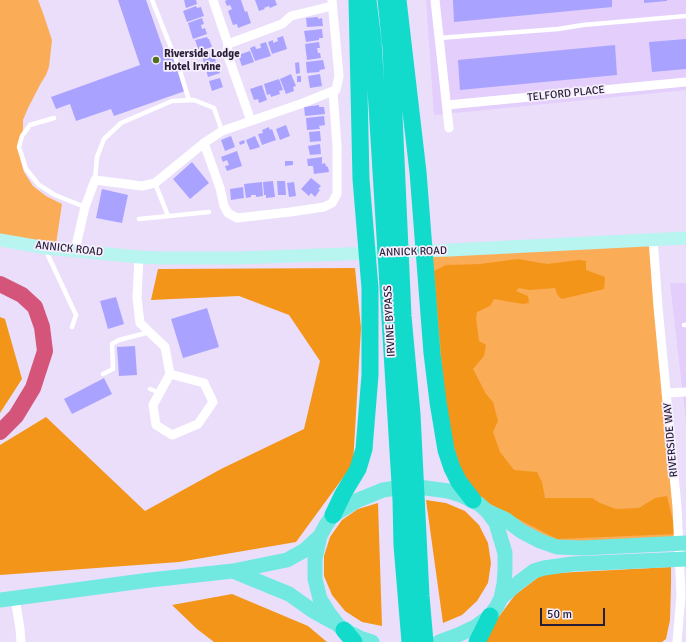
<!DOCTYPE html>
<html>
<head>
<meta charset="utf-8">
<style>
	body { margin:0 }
	#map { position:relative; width:686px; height:642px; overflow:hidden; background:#ebdefb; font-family:Signika,sans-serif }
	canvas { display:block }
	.scale { position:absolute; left:540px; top:608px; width:65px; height:18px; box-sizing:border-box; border:2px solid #281c36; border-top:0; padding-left:5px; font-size:12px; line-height:14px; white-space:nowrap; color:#281c36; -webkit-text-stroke:3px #f5effd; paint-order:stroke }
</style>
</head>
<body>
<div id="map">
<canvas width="686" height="642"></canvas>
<div class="scale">50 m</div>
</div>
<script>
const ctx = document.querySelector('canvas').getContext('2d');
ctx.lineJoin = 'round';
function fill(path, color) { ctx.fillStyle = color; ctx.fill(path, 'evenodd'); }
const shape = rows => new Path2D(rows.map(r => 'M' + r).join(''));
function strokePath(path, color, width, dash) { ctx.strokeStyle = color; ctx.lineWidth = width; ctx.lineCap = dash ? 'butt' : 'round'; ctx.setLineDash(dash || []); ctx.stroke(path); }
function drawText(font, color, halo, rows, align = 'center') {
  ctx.font = font + ' Signika,sans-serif'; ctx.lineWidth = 3.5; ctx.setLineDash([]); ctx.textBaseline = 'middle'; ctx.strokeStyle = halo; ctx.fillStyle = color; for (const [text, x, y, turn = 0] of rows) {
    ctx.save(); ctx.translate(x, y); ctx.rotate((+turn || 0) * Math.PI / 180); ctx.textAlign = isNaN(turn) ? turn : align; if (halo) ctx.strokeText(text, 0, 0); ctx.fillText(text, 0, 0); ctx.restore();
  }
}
fill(shape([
	[426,0,686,0,686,90,434,115],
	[670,283,686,283,686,421]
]), '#e3cefc');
fill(shape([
	[0,0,38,0,43,13,52,40,49,67,46,75,41,83,28,108,23,120,23,129,19,151,21,162,24,172,33,186,46,196,62,204,56,244,0,235],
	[653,239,676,543,557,547,505,519,445,443,425,251]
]), '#fbac57');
fill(shape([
	[518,259,547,264,579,260,586,261,586,270,605,277,604,289,562,299,558,296,555,288,529,290,519,288,516,291,528,296,529,303,523,304,494,299,490,306,477,312,476,318,479,341,486,345,484,356,473,369,486,394,493,402,498,421,493,432,500,452,514,470,537,472,542,482,545,498,592,498,600,503,616,509,639,508,655,498,667,496,676,534,557,539,474,496,450,462,434,271,446,265,480,264],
	[355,268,361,328,353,464,296,542,179,562,0,575,0,445,46,417,145,511,221,469,304,429,320,361,289,315,239,296,151,300,158,269],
	[0,317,5,319,22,379,0,413],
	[426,500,446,503,465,511,479,525,488,543,491,563,488,583,477,601,462,615,443,623],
	[378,503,382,626,362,622,345,611,332,595,324,576,324,556,330,537,342,520,358,509],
	[671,567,671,585,670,620,666,639,662,642,480,642,515,595,540,576,557,573],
	[232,594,308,626,327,642,214,642,197,629,172,605]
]), '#f29519');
strokePath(shape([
	[0,284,22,295,35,307,42,327,45,351,33,388,16,416,0,432]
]), '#d45579', 16);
fill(shape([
	[118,0,146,0,165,54,172,51,185,91,114,116,111,109,76,121,70,104,56,109,51,97,140,65],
	[184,0,196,0,197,4,186,8],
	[227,0,241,0,245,12,247,11,251,23,238,28,237,24,233,25,228,11,232,9,230,5,227,6,225,1],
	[255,0,275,0,277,5,270,8,269,6,264,8,265,9,259,11],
	[453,0,612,0,612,7,454,22],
	[644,0,667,0,667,1,644,3],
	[196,6,197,8,201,7,204,16,187,22,183,11],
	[318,17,318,19,322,18,323,26,307,27,306,18],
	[202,18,204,24,201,25,202,29,205,28,207,34,193,39,188,23],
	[322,29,323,38,319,38,319,40,306,42,304,31],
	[283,36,287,49,272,54,268,42,273,40,273,43,278,41,277,38],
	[207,37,208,39,209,39,212,47,199,51,195,40],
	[686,39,686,69,652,72,649,42],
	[266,42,271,56,255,61,250,48,255,46,256,49,261,48,260,44],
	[319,42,320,48,317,48,318,53,320,53,321,58,307,60,305,44],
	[615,45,617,75,460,90,458,60],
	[250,51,254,62,242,66,238,55],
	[212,52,216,61,205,65,201,55],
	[323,60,325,69,320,70,319,72,307,73,306,62],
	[216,62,220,73,208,77,205,66],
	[299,62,300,73,296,74,295,63],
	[291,74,296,86,293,87,294,91,286,94,280,79],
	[320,74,322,86,310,88,308,76],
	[297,76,301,76,301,82,297,82],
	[220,78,223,87,212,91,209,81],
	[279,79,283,90,279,91,280,94,271,97,270,94,267,95,264,84],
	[262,85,267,100,259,103,258,99,254,100,250,89],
	[319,105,319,107,324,107,325,114,305,116,304,107],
	[324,116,325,125,319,126,320,129,307,130,306,118],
	[286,125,290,136,280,140,276,129],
	[269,127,270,130,272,129,276,140,262,145,258,134,263,133,262,130],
	[320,131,321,141,310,142,309,132],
	[231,136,235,147,225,151,221,140],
	[255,136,260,147,250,150,246,140],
	[244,140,245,143,240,145,239,142],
	[320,144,321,154,310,155,308,146],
	[237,151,242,166,227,171,225,166,229,165,227,160,223,162,221,157],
	[322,157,322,164,325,163,326,166,328,167,329,172,314,174,313,166,308,166,307,159],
	[285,161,293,161,293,165,285,166],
	[192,162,209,183,190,199,173,179],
	[311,178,321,186,318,189,320,190,315,197,311,193,309,196,301,189],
	[273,181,275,197,266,198,266,195,264,195,263,182],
	[277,181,285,181,286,195,278,195],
	[262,182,263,196,256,197,256,195,251,195,251,197,246,198,244,184],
	[294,182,296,196,289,197,287,183],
	[243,187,244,198,231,200,230,189],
	[102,189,128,195,122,223,96,218],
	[116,297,124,324,108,329,100,301],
	[207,308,219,347,183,358,171,319],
	[135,346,137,375,119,376,117,347],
	[104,378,112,394,72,414,64,399]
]), '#a9a3ff');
strokePath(shape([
	[152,0,178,65,189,100],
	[439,38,558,29,583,25,686,16],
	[54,118,30,125,22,136,19,147,26,169,39,185,55,195,85,207],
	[95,180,97,157,104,139,121,123,172,101,194,100,214,108,222,131],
	[155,183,168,216],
	[139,219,209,212],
	[46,251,76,315,72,327],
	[684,325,686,325],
	[103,374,113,369,112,344,119,340,150,332],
	[150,389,160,393]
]), '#fff', 4.5);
strokePath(shape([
	[435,0,449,128],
	[228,44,282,24,291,16,332,6],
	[447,105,686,82],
	[251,121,303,103,333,91],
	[204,143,220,188,224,206,228,213,237,218,290,212,324,207,332,203,337,194,337,146,333,91,336,90,339,76,332,0],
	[653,239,658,307,677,507,681,595,677,642],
	[75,250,85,207,95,180,142,186,155,183,204,143,222,131,251,121,227,53,228,44,213,0],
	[139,257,137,298,140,323,165,347,170,374,153,405,156,425,172,435,198,424,213,402,204,383,170,374],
	[666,393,686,392],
	[15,598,20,629,21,642]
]), '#fff', 9);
strokePath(shape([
	[0,240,46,248,139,257,159,258,239,258,450,250,686,238]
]), '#b8f4f0', 13);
strokePath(shape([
	[489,512,505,519,521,531,540,541,557,547,582,548,686,543],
	[233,571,289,594,313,611,333,622],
	[501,598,518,583,534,571,544,568,572,564,686,559],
	[0,600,150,580,233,571,287,560,305,550,320,536],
	[372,642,360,638,344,630,338,625,328,612,320,599,315,579,315,559,320,536,326,525,333,515,356,501,383,490,411,486,448,491,461,495,479,504,488,512,496,523,505,553,505,570,504,584,501,598,497,606,490,616,475,627,458,635,439,642]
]), '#71e9e0', 15);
strokePath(shape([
	[368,0,373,41,383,204,401,500,402,545,410,642],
	[386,0,391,48,403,316,412,414,421,596,425,642],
	[398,0,418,172,432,353,438,402,446,450,452,468,459,482,473,500],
	[333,515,343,494,358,469,364,449,370,375,370,288,361,179,357,0],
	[344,630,354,642],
	[477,642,490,616]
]), '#13dbcc', 17);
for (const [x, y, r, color] of [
	[156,60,4,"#536d1f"]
]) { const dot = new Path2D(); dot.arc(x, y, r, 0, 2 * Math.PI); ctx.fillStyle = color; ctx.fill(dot); strokePath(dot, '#f5effd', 1.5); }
drawText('bold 11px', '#281c36', '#f5effd', [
	["Riverside Lodge",164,54],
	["Hotel Irvine",164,67]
], 'left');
drawText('11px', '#281c36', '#f5effd', [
	["TELFORD PLACE",566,94,-6],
	["ANNICK ROAD",69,249,6],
	["ANNICK ROAD",413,252,-2],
	["IRVINE BYPASS",390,321,-93],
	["RIVERSIDE WAY",671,440,-95]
]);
</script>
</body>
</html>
